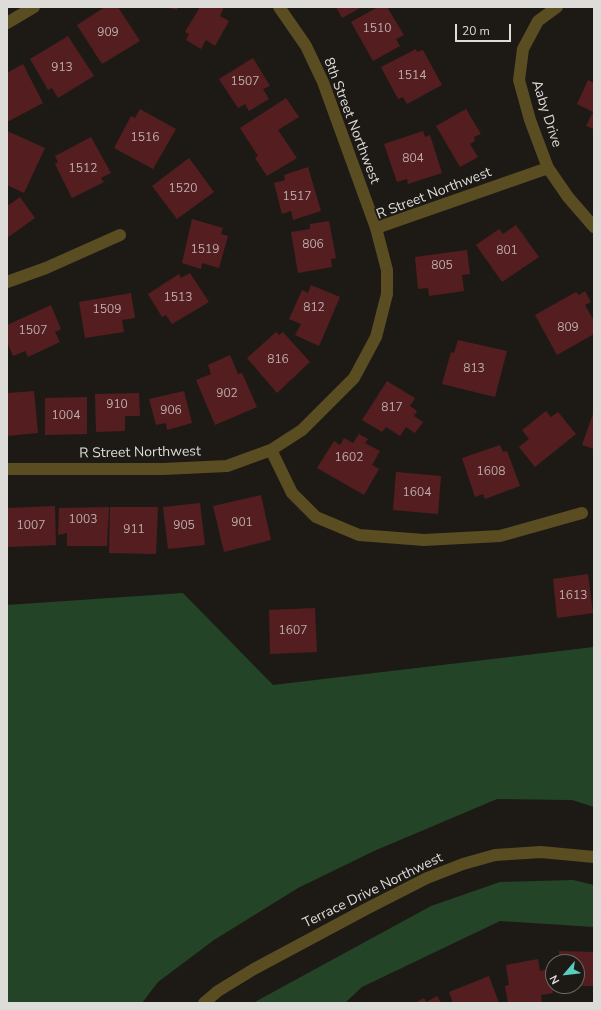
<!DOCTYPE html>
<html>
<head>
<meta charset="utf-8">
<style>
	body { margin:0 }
	#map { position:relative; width:601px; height:1010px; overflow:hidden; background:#1d1a16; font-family:"Nunito Sans",sans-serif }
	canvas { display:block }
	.frame { position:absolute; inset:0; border:8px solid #dedcd9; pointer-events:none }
	.north { position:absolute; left:545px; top:954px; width:40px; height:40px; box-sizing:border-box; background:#1d1a16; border:1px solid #6a6864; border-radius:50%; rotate:242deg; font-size:11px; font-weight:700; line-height:16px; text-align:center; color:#dedcd9 }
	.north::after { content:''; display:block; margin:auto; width:14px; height:18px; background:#59cebe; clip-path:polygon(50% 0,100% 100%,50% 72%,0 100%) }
	.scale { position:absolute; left:455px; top:24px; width:56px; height:18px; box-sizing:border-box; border:2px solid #dedcd9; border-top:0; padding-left:5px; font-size:12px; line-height:14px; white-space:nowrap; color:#dedcd9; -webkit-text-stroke:3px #1d1a16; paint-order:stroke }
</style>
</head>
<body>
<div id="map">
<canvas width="601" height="1010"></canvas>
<div class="frame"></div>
<div class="north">N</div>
<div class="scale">20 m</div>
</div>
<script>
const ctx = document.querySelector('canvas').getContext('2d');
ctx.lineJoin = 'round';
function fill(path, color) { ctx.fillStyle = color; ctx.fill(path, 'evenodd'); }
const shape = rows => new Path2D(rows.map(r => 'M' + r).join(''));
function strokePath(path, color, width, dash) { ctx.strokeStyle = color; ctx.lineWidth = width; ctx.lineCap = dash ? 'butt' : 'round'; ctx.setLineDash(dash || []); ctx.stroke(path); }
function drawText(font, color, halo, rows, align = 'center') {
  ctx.font = font + ' "Nunito Sans",sans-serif'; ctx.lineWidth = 4; ctx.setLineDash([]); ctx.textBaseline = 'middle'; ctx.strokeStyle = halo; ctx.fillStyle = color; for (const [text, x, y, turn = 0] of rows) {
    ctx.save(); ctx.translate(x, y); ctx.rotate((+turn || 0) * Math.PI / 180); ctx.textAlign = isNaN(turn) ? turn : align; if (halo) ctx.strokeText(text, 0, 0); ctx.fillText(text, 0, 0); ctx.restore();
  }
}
fill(shape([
	[183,593,273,685,594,647,594,807,572,800,497,799,374,851,298,888,214,940,158,982,142,1003,7,1003,7,605],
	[573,880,594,885,594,927,500,921,362,987,345,1003,253,1003,431,906,500,882]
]), '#244427');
fill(shape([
	[105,7,118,7,140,41,102,64,77,25],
	[165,7,178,7,177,10],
	[200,7,224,7,220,16,229,21,215,46,206,40,201,49,186,40,189,34,185,32],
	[336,7,362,7,342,18],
	[378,7,387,7,404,35,396,39,400,46,373,61,351,22],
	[68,36,94,76,58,98,52,88,48,90,30,59],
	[416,49,417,52,423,50,442,85,407,104,403,97,398,99,381,67],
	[253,58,270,86,263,89,269,99,249,111,245,104,238,108,219,79],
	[23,64,43,103,7,122,7,73],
	[588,80,594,83,594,129,586,126,593,112,577,104],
	[286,98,299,117,278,130,297,158,267,176,255,158,258,156,240,128],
	[140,109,176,129,153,169,114,148,131,116,135,118],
	[466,109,481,134,474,137,475,141,470,144,478,157,460,167,436,126],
	[7,131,45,148,24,193,7,185],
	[423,131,425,137,430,135,442,173,408,184,407,179,397,182,384,144],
	[91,137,111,173,101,178,104,182,72,198,55,164,58,162,55,156],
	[189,158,214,192,177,219,152,186],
	[308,167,321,211,293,220,291,211,282,214,274,183,285,180,284,175],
	[20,197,35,218,7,238,7,203,9,205],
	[192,219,223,228,221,234,228,236,219,268,202,263,201,269,182,263],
	[329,221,336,258,331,259,332,267,298,273,291,232,310,229,310,224],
	[516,225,539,257,502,282,476,245,499,229,503,234],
	[467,250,470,274,462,275,464,291,429,296,428,288,418,289,415,257],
	[190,273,209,302,172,324,166,315,162,317,148,294,179,274,181,278],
	[311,285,340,297,319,346,295,335,301,324,289,319,302,290,308,293],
	[585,291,591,302,585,305,594,321,594,334,557,355,535,315,576,292,579,295],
	[131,293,135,318,122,320,124,332,85,338,79,302],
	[51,305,61,329,55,332,60,342,28,357,25,351,13,356,7,342,7,325],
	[276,332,279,335,283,332,310,362,277,393,247,358],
	[458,340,507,351,495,397,442,384,451,352,454,353],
	[230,355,238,374,242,373,257,407,215,425,196,380,211,374,208,365],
	[387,381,415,398,410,406,417,411,414,416,423,422,415,433,406,427,400,436,386,427,382,432,362,420],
	[34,391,38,433,7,436,7,393],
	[184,391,192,423,167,430,166,423,156,425,149,399],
	[139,393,140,416,125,416,125,431,96,432,95,394],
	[87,397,87,434,45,435,45,398],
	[546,411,551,417,558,412,576,434,535,467,519,447,529,439,522,430],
	[594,411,594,449,582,445],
	[359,434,368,439,365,443,380,451,372,465,379,469,364,495,317,468,334,441,340,445,344,438,353,443],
	[500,445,503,452,507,451,520,486,485,499,483,494,475,497,462,458],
	[396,472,441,476,438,514,393,510],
	[261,495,271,540,224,552,213,506],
	[200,503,205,545,168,549,163,507],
	[55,506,56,545,8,547,7,508],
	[109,507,107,546,67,546,67,533,58,535,59,508],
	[110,507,158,507,156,554,109,553],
	[588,574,593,613,557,618,553,579],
	[315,608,317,652,270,654,269,610],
	[559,951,594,952,594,986,577,986,577,962,559,962],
	[538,959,540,971,548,969,553,993,541,995,542,1002,508,1003,505,986,509,985,506,965],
	[489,976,499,1003,453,1003,449,992],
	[437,996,441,1003,415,1003,424,998,426,1002]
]), '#541e20');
strokePath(shape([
	[279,7,306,46,323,82,376,228],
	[557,7,538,21,523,49,519,80,530,120,548,168,568,197,594,227],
	[7,23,34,7],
	[7,282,46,268,120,235],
	[271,450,292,493,316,517,359,535,424,540,500,536,582,513],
	[7,469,163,469,227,466,271,450,302,430,354,378,376,337,387,294,387,270,376,228,548,168],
	[204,1003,218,991,254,969,368,908,427,878,463,864,495,855,541,852,594,857]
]), '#5b4d22', 12);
drawText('12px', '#bcacab', null, [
	["1510",377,29],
	["909",108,33],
	["913",62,68],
	["1514",412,76],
	["1507",245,82],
	["1516",145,138],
	["804",413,159],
	["1512",83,169],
	["1520",183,189],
	["1517",297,197],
	["806",313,245],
	["1519",205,250],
	["801",507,251],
	["805",442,266],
	["1513",178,298],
	["812",314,308],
	["1509",107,310],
	["809",568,328],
	["1507",33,331],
	["816",278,360],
	["813",474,369],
	["902",227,394],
	["910",117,405],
	["817",392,408],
	["906",171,411],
	["1004",66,416],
	["1602",349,458],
	["1608",491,472],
	["1604",417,493],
	["1003",83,520],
	["901",242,523],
	["1007",31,526],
	["905",184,526],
	["911",134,530],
	["1613",573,596],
	["1607",293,631]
]);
drawText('14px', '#dedcd9', '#1d1a16', [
	["Aaby Drive",546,114,72],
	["8th Street Northwest",351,121,69],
	["R Street Northwest",434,194,-21],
	["R Street Northwest",140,453,-1],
	["Terrace Drive Northwest",373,891,-26]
]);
</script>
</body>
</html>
